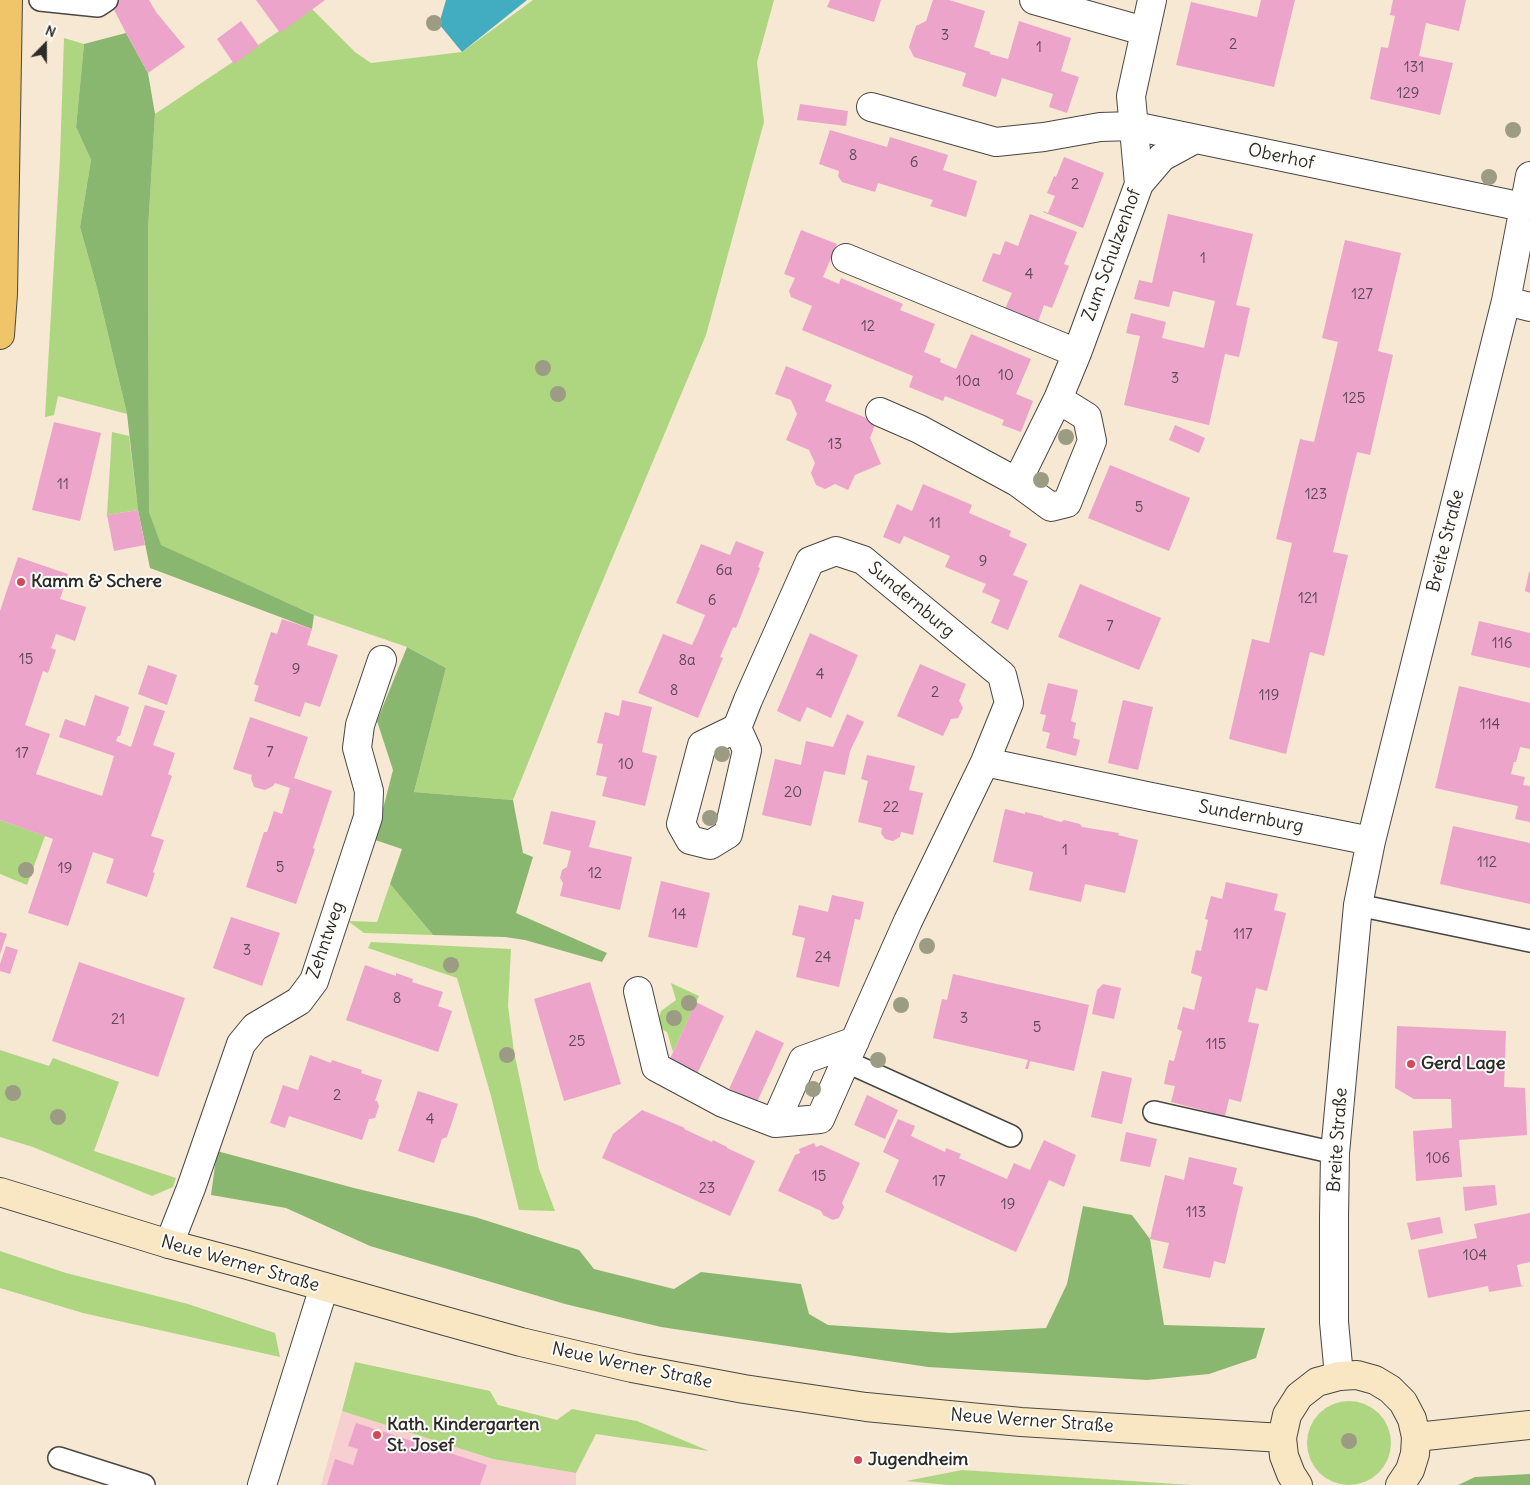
<!DOCTYPE html>
<html>
<head>
<meta charset="utf-8">
<style>
	body { margin:0 }
	#map { position:relative; width:1530px; height:1485px; overflow:hidden; background:#f6e8d2; font-family:Delius,sans-serif }
	canvas { display:block }
	.north { position:absolute; left:20px; top:20px; width:50px; height:50px; -webkit-text-stroke:4px #fdfcf7; paint-order:stroke; rotate:22deg; font-size:14px; font-weight:700; line-height:20px; text-align:center; color:#2b2b2b }
	.north::after { content:''; display:block; margin:auto; width:18px; height:22px; background:#2b2b2b; clip-path:polygon(50% 0,100% 100%,50% 72%,0 100%) }
</style>
</head>
<body>
<div id="map">
<canvas width="1530" height="1485"></canvas>
<div class="north">N</div>
</div>
<script>
const ctx = document.querySelector('canvas').getContext('2d');
ctx.lineJoin = 'round';
function fill(path, color) { ctx.fillStyle = color; ctx.fill(path, 'evenodd'); }
const shape = rows => new Path2D(rows.map(r => 'M' + r).join(''));
function strokePath(path, color, width, dash) { ctx.strokeStyle = color; ctx.lineWidth = width; ctx.lineCap = dash ? 'butt' : 'round'; ctx.setLineDash(dash || []); ctx.stroke(path); }
function drawText(font, color, halo, rows, align = 'center') {
  ctx.font = font + ' Delius,sans-serif'; ctx.lineWidth = 4; ctx.setLineDash([]); ctx.textBaseline = 'middle'; ctx.strokeStyle = halo; ctx.fillStyle = color; for (const [text, x, y, turn = 0] of rows) {
    ctx.save(); ctx.translate(x, y); ctx.rotate((+turn || 0) * Math.PI / 180); ctx.textAlign = isNaN(turn) ? turn : align; if (halo) ctx.strokeText(text, 0, 0); ctx.fillText(text, 0, 0); ctx.restore();
  }
}
fill(shape([
	[342,1411,493,1459,576,1473,576,1485,321,1485]
]), '#f7cfd0');
fill(shape([
	[533,0,774,0,757,62,764,122,706,335,577,642,513,800,414,792,446,668,407,647,314,615,160,545,149,512,148,230,155,114,312,9,355,52,371,63,462,52],
	[64,38,84,44,76,127,91,160,80,227,97,288,127,414,58,396,54,415,45,417,60,158],
	[112,432,129,436,138,510,107,515],
	[0,820,45,836,27,885,0,874],
	[390,884,433,935,364,933,348,921,377,922],
	[371,942,511,949,508,1006,514,1052,539,1169,555,1211,519,1210,491,1096,457,978,368,948],
	[671,983,699,996,673,1052,667,1032,656,1026,661,1011,676,1000],
	[0,1050,49,1066,53,1058,119,1082,94,1151,176,1178,173,1187,152,1196,33,1147,0,1137],
	[0,1251,66,1273,188,1304,275,1333,280,1357,83,1313,0,1288],
	[355,1362,490,1391,498,1405,557,1420,572,1409,637,1421,709,1451,596,1434,576,1473,493,1459,342,1411],
	'1307 1443a42 42 0 1 1 84 0a42 42 0 1 1-84 0Z',
	[962,1470,1192,1485,948,1485,906,1481]
]), '#aed681');
fill(shape([
	[126,33,148,73,155,114,148,230,149,512,161,545,314,615,312,629,150,568,138,510,127,414,97,288,80,227,91,160,76,127,84,44],
	[407,647,446,668,414,792,513,800,523,853,533,857,516,913,607,953,602,962,525,940,505,937,433,935,390,884,402,849,375,840,393,770,377,721],
	[217,1151,354,1188,475,1217,579,1250,594,1269,674,1289,701,1272,801,1284,809,1314,828,1325,950,1333,1046,1328,1067,1284,1083,1206,1132,1215,1150,1239,1164,1325,1265,1328,1256,1358,1209,1374,1147,1380,928,1367,661,1327,565,1304,370,1246,286,1208,211,1195],
	[1530,1474,1530,1485,1458,1485,1475,1477]
]), '#8ab76f');
fill(shape([
	[446,0,527,0,462,52,439,24]
]), '#42adc1');
fill(shape([
	[109,0,149,0,156,12,185,47,148,73,126,33],
	[256,0,325,0,280,33],
	[830,0,881,0,874,22,827,7],
	[933,0,949,0,985,11,974,47,990,52,990,54,1008,59,1019,21,1071,38,1061,71,1079,77,1067,113,1049,107,1053,94,1002,78,996,97,962,86,966,73,914,57,909,47,916,26,926,21],
	[1261,0,1295,0,1274,87,1176,65,1191,2,1257,17],
	[1393,0,1466,0,1459,31,1426,23,1419,56,1453,63,1440,115,1370,99,1381,47,1388,48,1395,16,1390,15],
	[241,21,259,46,234,64,217,39],
	[800,104,848,111,846,126,797,120],
	[830,130,887,147,890,137,948,155,943,170,977,181,966,217,930,206,933,200,878,183,875,192,842,182,838,176,839,171,819,164],
	[1064,157,1104,173,1083,228,1043,212,1043,211,1048,213,1055,196,1047,193,1054,176,1056,177],
	[1030,214,1077,232,1064,264,1069,266,1052,308,1044,305,1038,322,1005,309,1012,293,982,281,993,253,1000,255,1005,241,1018,246],
	[1168,214,1253,234,1236,305,1250,308,1239,357,1225,354,1209,425,1124,405,1140,336,1126,333,1131,313,1166,322,1162,338,1204,348,1215,301,1173,291,1169,307,1134,299,1139,280,1152,283],
	[801,230,837,244,823,277,839,284,841,278,903,304,900,310,935,324,924,352,941,359,940,362,956,369,971,334,1031,359,1016,394,1033,401,1021,432,1002,425,1004,420,945,396,943,401,909,387,913,376,802,330,812,306,791,297,789,291,795,278,784,274],
	[1345,240,1401,253,1378,351,1393,355,1370,455,1357,452,1333,552,1348,555,1324,656,1310,652,1286,754,1229,739,1252,639,1269,643,1292,543,1276,539,1300,439,1314,442,1338,342,1322,338],
	[786,366,832,385,825,401,876,422,870,438,881,464,855,475,848,490,835,484,825,489,816,485,811,473,815,463,809,450,786,440,797,414,791,400,775,394],
	[54,422,101,433,80,521,32,510],
	[1175,425,1205,438,1199,453,1169,440],
	[1110,465,1190,498,1169,551,1088,518],
	[923,484,972,505,969,513,1011,531,1009,536,1027,544,1013,575,1028,581,1008,630,991,623,1000,600,982,592,986,584,945,567,950,556,904,536,900,544,883,537,897,504,912,511],
	[138,510,145,545,114,551,107,515],
	[736,541,764,552,758,567,760,568,736,628,733,627,720,657,723,658,698,718,638,693,663,634,692,645,699,630,705,615,676,603,701,544,730,555],
	[18,557,68,574,60,599,86,607,75,641,56,634,51,648,56,650,48,673,43,671,25,725,50,734,36,774,102,796,114,756,59,737,65,719,85,726,95,695,129,707,120,736,118,736,116,741,131,747,145,705,165,711,153,745,175,753,168,774,172,776,151,836,164,840,153,872,155,873,147,897,106,883,114,859,93,852,68,926,28,913,53,839,0,820,0,611],
	[1529,572,1530,572,1530,593,1525,591],
	[1080,584,1161,618,1139,670,1058,637],
	[282,619,312,629,307,645,338,655,320,707,305,702,300,717,254,701,259,686,254,684,271,632,277,634],
	[1479,621,1530,633,1530,668,1471,655],
	[810,633,858,655,831,718,807,707,800,722,777,711],
	[920,664,966,684,959,701,960,702,963,708,958,718,951,719,943,736,897,716],
	[148,665,177,675,167,705,138,694],
	[1048,683,1078,690,1071,721,1076,723,1073,738,1080,740,1076,756,1046,748,1050,733,1042,731,1046,715,1040,714],
	[1459,686,1530,703,1530,749,1520,747,1516,762,1514,762,1511,774,1525,777,1523,785,1530,786,1530,822,1515,819,1518,806,1435,788],
	[622,700,652,707,642,752,657,756,645,806,602,796,607,777,596,775,603,744,597,743,605,712,619,716],
	[1123,700,1153,707,1138,770,1108,763],
	[847,714,864,722,850,751,845,775,824,771,811,826,762,815,775,759,801,765,806,741,833,747],
	[250,717,308,737,294,778,332,791,313,848,315,849,296,904,246,887,264,832,267,832,274,811,282,814,290,788,275,783,273,786,265,790,254,787,251,778,252,775,233,769],
	[867,755,915,766,909,790,923,793,913,835,901,832,900,837,893,841,885,839,881,833,882,828,858,822,868,781,861,779],
	[1005,809,1025,814,1025,812,1043,816,1043,817,1061,822,1064,820,1080,824,1082,827,1119,833,1118,835,1138,840,1125,893,1085,884,1081,902,1029,890,1033,872,993,862],
	[551,811,596,821,589,847,632,857,620,910,560,896,563,883,560,878,562,870,567,867,571,851,543,844],
	[1453,826,1530,843,1530,904,1440,884],
	[661,881,710,893,697,948,648,937],
	[1226,882,1278,894,1274,910,1286,913,1267,991,1256,988,1248,1022,1259,1024,1241,1102,1229,1099,1225,1116,1171,1102,1175,1086,1164,1084,1169,1060,1174,1061,1182,1031,1177,1029,1183,1007,1194,1010,1202,977,1191,973,1196,950,1201,951,1208,920,1205,919,1211,896,1222,899],
	[832,895,864,902,860,920,855,919,839,987,796,977,805,938,792,935,799,905,828,912],
	[231,917,280,933,262,986,213,968],
	[0,932,7,934,0,954],
	[6,946,18,950,10,974,0,971,0,964],
	[79,962,185,998,158,1077,52,1041],
	[365,965,396,976,396,973,413,979,412,982,443,992,438,1006,452,1011,438,1052,346,1020],
	[953,974,1089,1005,1074,1071,1030,1061,1028,1069,1025,1069,1028,1060,933,1038,942,999,947,1000],
	[590,982,621,1084,564,1101,534,999],
	[1103,984,1121,988,1114,1019,1092,1014,1097,990],
	[696,1002,724,1016,697,1074,669,1061],
	[1397,1026,1506,1031,1504,1087,1525,1088,1527,1135,1459,1140,1462,1177,1416,1181,1413,1131,1452,1128,1451,1099,1414,1099,1395,1088],
	[756,1030,784,1043,757,1102,729,1089],
	[310,1055,331,1063,332,1060,362,1070,361,1073,382,1080,375,1101,377,1101,379,1106,375,1118,369,1119,362,1140,289,1116,285,1128,270,1123,283,1085,298,1090],
	[1102,1071,1132,1078,1122,1124,1091,1117],
	[418,1091,458,1104,447,1137,442,1139,434,1163,398,1151],
	[867,1095,898,1110,885,1139,854,1125],
	[642,1110,685,1128,684,1129,712,1142,713,1140,727,1147,727,1148,755,1161,730,1216,602,1158,613,1134],
	[898,1119,915,1126,911,1136,945,1152,946,1148,961,1154,959,1158,1007,1179,1014,1163,1030,1170,1044,1140,1076,1155,1064,1187,1049,1180,1016,1252,885,1192,899,1160,883,1152],
	[1126,1132,1157,1139,1150,1167,1120,1161],
	[814,1143,816,1147,821,1145,860,1163,842,1203,844,1207,839,1218,833,1220,823,1215,821,1211,778,1191,795,1155,800,1153,799,1149],
	[1189,1157,1237,1168,1233,1184,1243,1187,1225,1264,1214,1261,1210,1278,1163,1268,1169,1243,1150,1239,1165,1175,1184,1180],
	[1495,1185,1497,1205,1465,1211,1463,1187],
	[1530,1213,1530,1262,1517,1265,1521,1285,1524,1286,1489,1292,1488,1286,1428,1298,1418,1250,1477,1238,1474,1224],
	[1440,1217,1443,1233,1411,1240,1407,1223],
	[356,1423,487,1465,480,1485,327,1485,335,1459,353,1465,358,1449,348,1446]
]), '#eca4cb');
const service = shape([
	[40,0,98,6,107,0],
	[1358,905,1530,941],
	[845,1061,1011,1136],
	[1154,1112,1335,1153],
	[59,1458,144,1485]
]);
const minor = shape([
	[1034,0,1144,31],
	[871,107,996,142,1044,137,1100,127,1134,126,1523,207],
	[1139,184,1162,157,1195,139],
	[846,258,1077,353],
	[1506,301,1530,307],
	[880,412,919,429,1017,482,1058,399,1077,353,1139,184,1131,96,1152,0],
	[1017,482,1051,507,1067,503,1092,441,1087,417,1058,399],
	[985,762,1151,797,1371,841],
	[638,991,656,1067,723,1103,775,1123,820,1119,908,921,985,762,1009,703,1002,675,863,560,836,551,810,561,748,700,737,728,702,745,681,824,690,840,710,845,728,834,747,750,737,728],
	[775,1123,803,1060,855,1041],
	[169,1244,191,1188,241,1044,255,1027,299,1001,314,981,368,817,369,791,357,748,360,725,382,660],
	[1339,1376,1334,1322,1334,1218,1335,1153,1358,905,1371,841,1506,301,1530,176],
	[262,1485,324,1287]
]);
const secondary = shape([
	[0,1192,169,1244,244,1264,445,1321,521,1342,632,1368,744,1389,866,1407,1021,1422,1282,1438],
	[1416,1437,1530,1425],
	[1298,1485,1291,1474,1284,1456,1282,1438,1287,1415,1299,1396,1317,1382,1339,1376,1357,1375,1375,1380,1390,1389,1403,1402,1412,1419,1416,1437,1415,1454,1410,1470,1400,1485]
]);
const primary = shape([
	[0,335,3,294,8,0]
]);
strokePath(service, '#494744', 24);
strokePath(minor, '#494744', 30);
strokePath(secondary, '#494744', 30);
strokePath(primary, '#494744', 30);
strokePath(service, '#fff', 21);
strokePath(minor, '#fff', 28);
strokePath(secondary, '#f9e7c3', 28);
strokePath(primary, '#f0c469', 28);
ctx.fillStyle = '#9c9c84';
for (const [x, y] of [
	[434,23],
	[1513,130],
	[1489,177],
	[543,368],
	[558,394],
	[1066,437],
	[1041,480],
	[722,754],
	[710,818],
	[26,870],
	[927,946],
	[451,965],
	[689,1003],
	[901,1005],
	[674,1018],
	[507,1055],
	[878,1060],
	[813,1089],
	[13,1093],
	[58,1117],
	[1349,1441]
]) { ctx.beginPath(); ctx.arc(x, y, 8, 0, 2 * Math.PI); ctx.fill(); }
for (const [x, y, r, color] of [
	[21,582,5,"#d1495b"],
	[1411,1064,5,"#d1495b"],
	[377,1435,5,"#d1495b"],
	[858,1460,5,"#d1495b"]
]) { const dot = new Path2D(); dot.arc(x, y, r, 0, 2 * Math.PI); ctx.fillStyle = color; ctx.fill(dot); strokePath(dot, '#fdfcf7', 2); }
drawText('15px', '#5b4953', null, [
	["3",945,36],
	["2",1233,45],
	["1",1039,48],
	["131",1414,68],
	["129",1408,94],
	["8",853,156],
	["6",914,163],
	["2",1075,185],
	["1",1203,259],
	["4",1029,275],
	["127",1362,295],
	["12",868,327],
	["10",1006,376],
	["3",1175,379],
	["10a",968,382],
	["125",1354,399],
	["13",835,445],
	["11",63,485],
	["123",1316,495],
	["5",1139,508],
	["11",935,524],
	["9",983,562],
	["6a",724,571],
	["121",1308,599],
	["6",712,601],
	["7",1110,627],
	["116",1502,644],
	["15",26,660],
	["8a",687,661],
	["9",296,670],
	["4",820,675],
	["8",674,691],
	["2",935,693],
	["119",1269,696],
	["114",1490,725],
	["7",270,753],
	["17",22,754],
	["10",626,765],
	["20",793,793],
	["22",891,808],
	["1",1065,851],
	["112",1487,863],
	["5",280,868],
	["19",65,869],
	["12",595,874],
	["14",679,915],
	["117",1243,935],
	["3",247,951],
	["24",823,958],
	["8",397,999],
	["3",964,1019],
	["21",118,1020],
	["5",1037,1028],
	["25",577,1042],
	["115",1216,1045],
	["2",337,1096],
	["4",430,1120],
	["106",1438,1159],
	["15",819,1177],
	["17",939,1182],
	["23",707,1189],
	["19",1008,1205],
	["113",1196,1213],
	["104",1475,1256]
]);
drawText('18px', '#2b2b2b', '#fdfcf7', [
	["Oberhof",1281,157,12],
	["Zum Schulzenhof",1112,255,-70],
	["Breite Straße",1446,541,-76],
	["Sundernburg",911,600,40],
	["Sundernburg",1251,817,11],
	["Zehntweg",326,940,-71],
	["Breite Straße",1338,1140,-86],
	["Neue Werner Straße",240,1264,16],
	["Neue Werner Straße",632,1366,12],
	["Neue Werner Straße",1032,1421,4]
]);
drawText('bold 18px', '#2b2b2b', '#fdfcf7', [
	["Kamm & Schere",31,582],
	["Gerd Lage",1421,1064],
	["Kath. Kindergarten",387,1425],
	["St. Josef",387,1446],
	["Jugendheim",868,1460]
], 'left');
</script>
</body>
</html>
